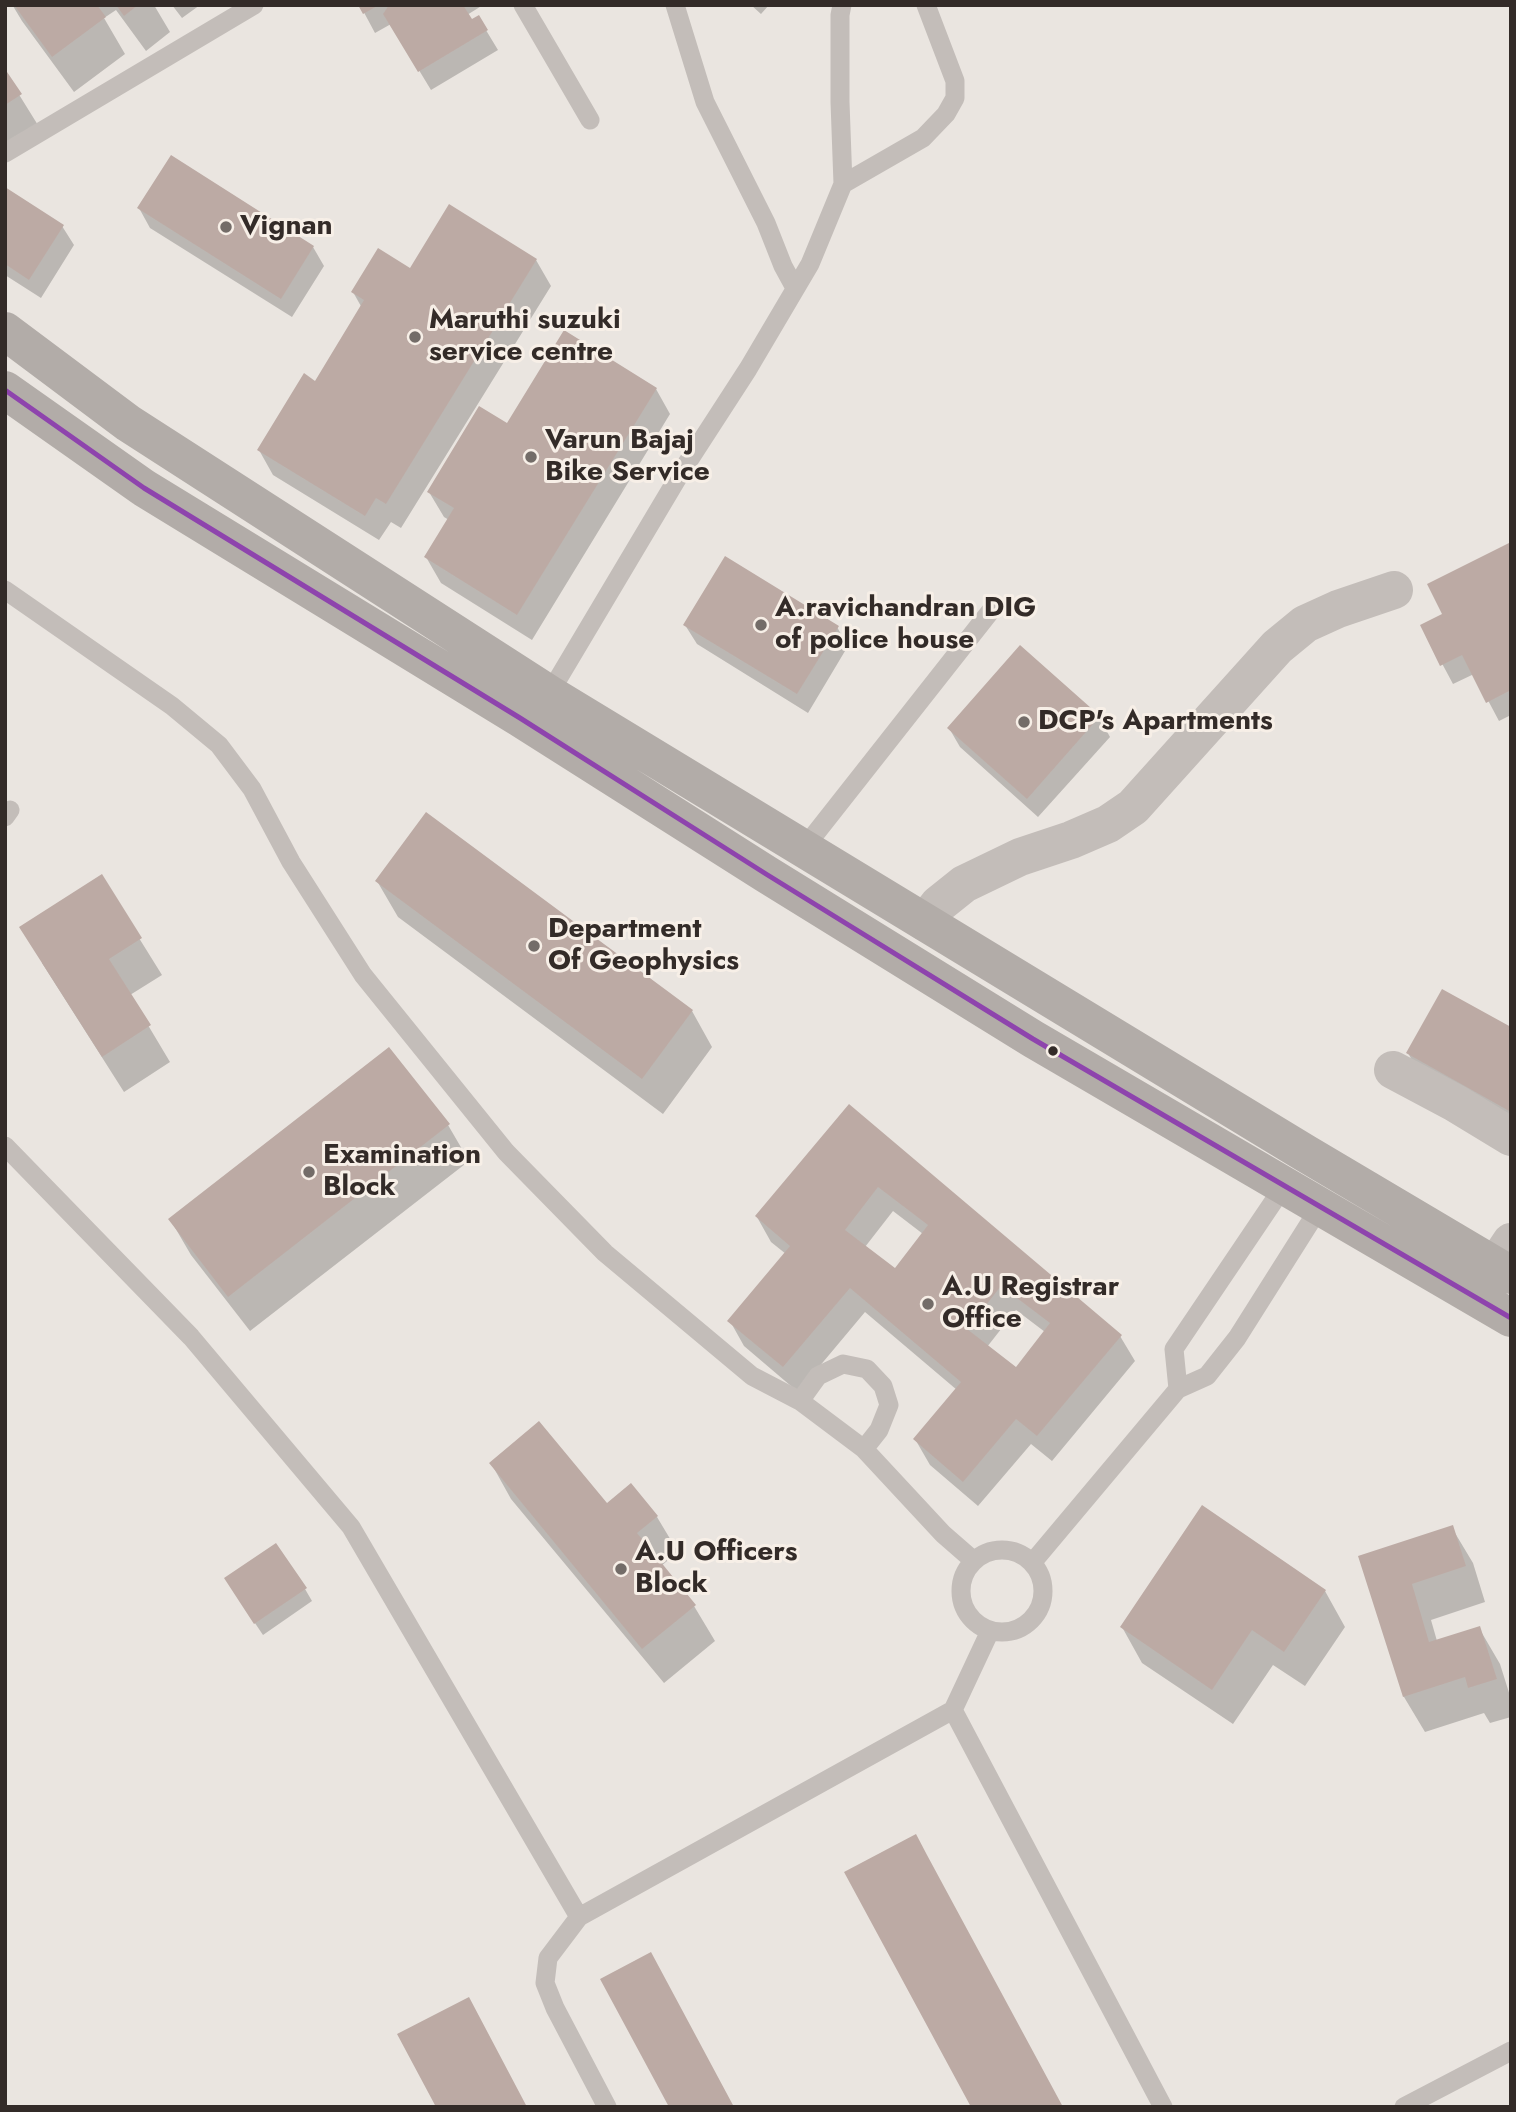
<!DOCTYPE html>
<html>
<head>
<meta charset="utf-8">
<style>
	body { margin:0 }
	#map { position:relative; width:1516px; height:2112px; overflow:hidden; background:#eae5e0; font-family:Jost,sans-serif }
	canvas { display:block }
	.frame { position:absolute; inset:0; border:7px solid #332b28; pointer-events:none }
</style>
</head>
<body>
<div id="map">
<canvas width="1516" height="2112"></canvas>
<div class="frame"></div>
</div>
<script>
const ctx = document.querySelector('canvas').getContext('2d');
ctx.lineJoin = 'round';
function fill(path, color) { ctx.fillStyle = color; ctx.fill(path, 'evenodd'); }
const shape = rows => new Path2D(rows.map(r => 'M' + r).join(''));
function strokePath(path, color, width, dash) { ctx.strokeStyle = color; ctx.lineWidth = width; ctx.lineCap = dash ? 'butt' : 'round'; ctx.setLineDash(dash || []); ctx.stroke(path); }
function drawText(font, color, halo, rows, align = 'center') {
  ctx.font = font + ' Jost,sans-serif'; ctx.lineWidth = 6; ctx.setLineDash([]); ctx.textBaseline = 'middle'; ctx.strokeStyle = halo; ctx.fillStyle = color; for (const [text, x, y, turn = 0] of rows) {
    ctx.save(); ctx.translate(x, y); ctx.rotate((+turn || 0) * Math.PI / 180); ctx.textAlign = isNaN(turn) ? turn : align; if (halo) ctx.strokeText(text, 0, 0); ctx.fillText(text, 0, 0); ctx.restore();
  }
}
fill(shape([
	[10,5,154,5,170,32,146,51,116,10,104,18,125,54,74,92,22,21,13,6,12,7],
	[172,5,200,5,182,18],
	[360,5,483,5,467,15,471,22,478,17,498,50,431,90,391,24,375,33],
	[751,5,769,5,761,14],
	[5,72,41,130,5,155],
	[5,189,62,226,74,245,41,298,5,275],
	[139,208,313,247,324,266,292,317,150,228],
	[536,260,551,286,401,528,391,522,379,540,273,475,259,450,315,383,362,308,353,292,410,270],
	[656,389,670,414,532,640,441,583,426,557,449,520,444,517,429,492,508,426],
	[1509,545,1511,549,1511,715,1499,721,1474,674,1453,684,1422,626,1444,615],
	[685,625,837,627,848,646,808,713,697,644],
	[1020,647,1099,717,1110,737,1038,817,960,747,949,728],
	[101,877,162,975,130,995,170,1062,124,1092,42,963],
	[377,881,692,1011,712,1047,663,1114,398,917],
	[1511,1029,1511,1124,1419,1073,1408,1053],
	[389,1049,448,1125,469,1161,250,1331,191,1255,170,1219],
	[849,1107,1120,1336,1135,1361,1052,1461,1031,1444,978,1506,930,1465,915,1439,957,1390,865,1312,798,1392,744,1346,730,1321,786,1254,771,1242,757,1217],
	[893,1211,923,1234,896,1271,865,1247],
	[1016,1310,1045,1332,1017,1370,987,1347],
	[491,1463,607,1505,657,1517,678,1552,661,1566,694,1606,715,1641,664,1683,511,1499],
	[1452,1528,1473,1563,1485,1602,1431,1620,1437,1641,1479,1628,1500,1664,1511,1699,1511,1717,1490,1723,1484,1713,1425,1732,1404,1697,1360,1557],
	[305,1589,312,1601,263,1635,234,1592],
	[1325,1591,1345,1627,1305,1686,1273,1665,1233,1724,1142,1663,1122,1627]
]), '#0003');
fill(shape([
	[14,5,97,5,106,17,52,57],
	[116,5,138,5,124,16],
	[358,5,379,5,363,14],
	[389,5,463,5,472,19,479,15,488,30,418,72,383,14],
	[5,69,22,94,5,105],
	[171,155,314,246,281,299,137,208],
	[5,187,64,225,29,280,5,264],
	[449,204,537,259,386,504,376,498,365,516,257,450,304,373,315,381,364,300,351,292,378,248,410,268],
	[564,330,657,388,517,615,424,557,454,508,427,492,479,406,507,423],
	[1509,543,1511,690,1486,703,1462,655,1440,666,1420,625,1442,614,1427,584],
	[725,556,839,626,797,694,683,625],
	[1020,645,1100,716,1027,799,947,728],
	[426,812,693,1010,642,1079,375,881],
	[102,874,142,938,109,959,151,1025,102,1057,19,927],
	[1442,989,1511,1027,1511,1112,1406,1053],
	[389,1047,450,1124,228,1297,168,1219],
	[849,1104,1122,1335,1037,1436,1016,1419,963,1482,913,1439,961,1382,850,1288,783,1367,727,1321,790,1246,755,1216],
	[878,1187,928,1225,895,1268,845,1230],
	[1001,1286,1050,1323,1016,1367,967,1329],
	[539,1421,607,1503,631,1483,658,1516,637,1533,696,1605,642,1649,489,1463],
	[1202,1505,1326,1590,1284,1652,1252,1630,1212,1690,1120,1627],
	[1453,1525,1466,1566,1412,1584,1429,1642,1480,1626,1497,1679,1468,1688,1465,1677,1403,1697,1358,1556],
	[276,1543,307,1588,254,1624,224,1578],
	[916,1834,927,1855,1063,2107,971,2107,844,1872],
	[651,1952,734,2107,669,2107,600,1979],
	[469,1997,527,2107,436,2107,397,2034]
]), '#bcaaa4');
strokePath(shape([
	[523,5,590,120],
	[675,5,705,102,766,223,783,266,795,288],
	[5,153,254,5],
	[843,184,923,138,946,114,955,98,955,81,926,5],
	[5,590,172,706,219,745,252,789,291,862,363,975,506,1152,605,1253,752,1376,800,1401,864,1449,879,1430,889,1405,883,1386,867,1369,843,1364,818,1376,800,1401],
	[549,694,680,474,748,369,810,264,843,184,840,102,840,15,842,5],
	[5,817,10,810],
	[804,848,993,608],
	[5,1146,191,1337,351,1527,579,1917,548,1958,545,1983,555,2008,607,2107],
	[1178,1389,1174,1349,1288,1180],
	[864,1449,943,1534,974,1561],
	'961 1591a41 41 0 1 1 82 0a41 41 0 1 1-82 0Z',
	[1032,1563,1178,1389,1207,1376,1237,1338,1323,1202],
	[953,1710,1163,2107],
	[579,1917,953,1710,990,1631],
	[1404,2107,1511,2051]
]), '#c3bdb9', 19);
strokePath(shape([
	[925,922,939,904,964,884,1020,857,1071,840,1108,824,1133,807,1277,647,1305,624,1338,609,1394,590],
	[1393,1070,1455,1103,1511,1137],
	[1495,1266,1511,1242]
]), '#c3bdb9', 38);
strokePath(shape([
	[5,331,128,423,549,694,1305,1153,1511,1275],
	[5,390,144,488,520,718,766,874,1033,1039,1511,1318]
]), '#b2aca8', 38);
strokePath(shape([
	[5,390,144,488,520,718,766,874,1033,1039,1511,1318]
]), '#8e44ad', 5);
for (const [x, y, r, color] of [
	[226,227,7,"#736c68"],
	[415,337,7,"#736c68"],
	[531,457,7,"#736c68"],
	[761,625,7,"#736c68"],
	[1024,722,7,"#736c68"],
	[534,946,7,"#736c68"],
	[1053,1051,6,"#332b28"],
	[309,1172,7,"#736c68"],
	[928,1304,7,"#736c68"],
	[621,1569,7,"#736c68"]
]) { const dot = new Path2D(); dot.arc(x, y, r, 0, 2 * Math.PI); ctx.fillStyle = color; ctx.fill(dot); strokePath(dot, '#f7efe7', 2.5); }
drawText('bold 28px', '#332b28', '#f7efe7', [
	["Vignan",240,227],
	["Maruthi suzuki",429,321],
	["service centre",429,353],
	["Varun Bajaj",545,441],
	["Bike Service",545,473],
	["A.ravichandran DIG",775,609],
	["of police house",775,641],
	["DCP's Apartments",1038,722],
	["Department",548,930],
	["Of Geophysics",548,962],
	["Examination",323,1156],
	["Block",323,1188],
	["A.U Registrar",942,1288],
	["Office",942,1320],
	["A.U Officers",635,1553],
	["Block",635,1585]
], 'left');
</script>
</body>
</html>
